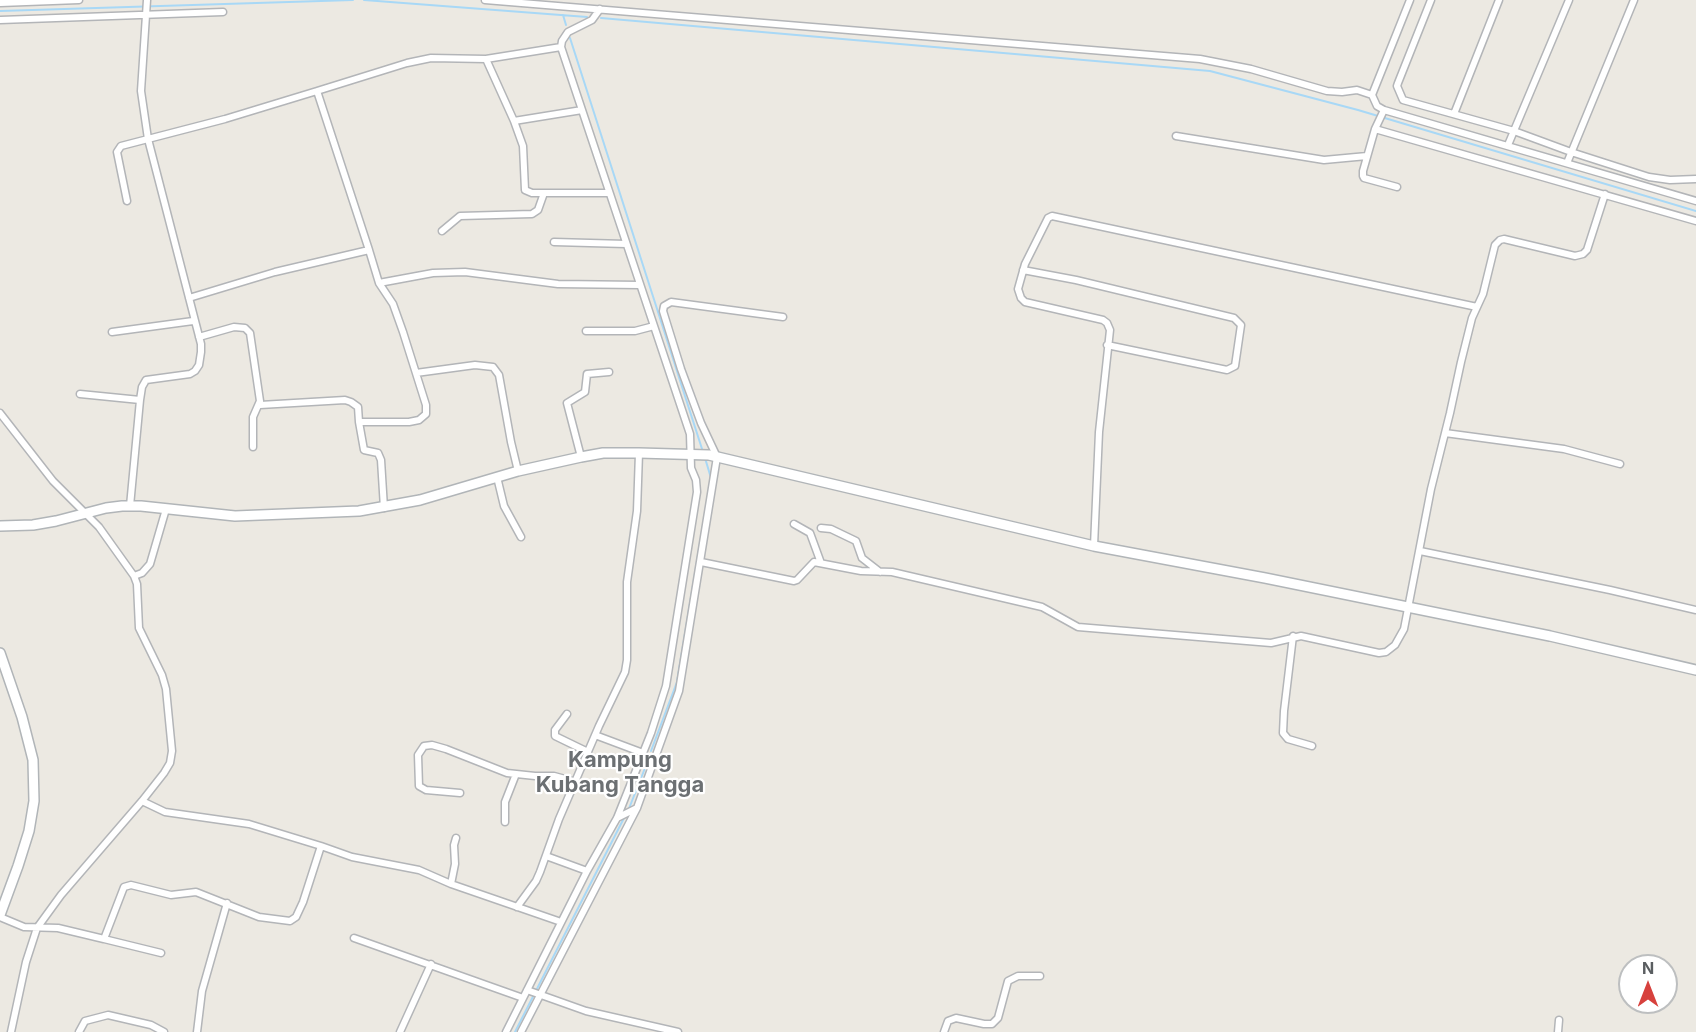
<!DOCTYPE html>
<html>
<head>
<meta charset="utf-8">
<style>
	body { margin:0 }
	#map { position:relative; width:1696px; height:1032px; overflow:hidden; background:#ece9e2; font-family:Inter,sans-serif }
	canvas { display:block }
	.north { position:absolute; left:1618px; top:954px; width:60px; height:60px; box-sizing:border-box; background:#fff; border:2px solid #bdbfc0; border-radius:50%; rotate:0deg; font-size:16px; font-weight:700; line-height:24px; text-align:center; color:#5a5e61 }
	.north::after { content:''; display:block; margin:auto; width:21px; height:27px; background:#d7413d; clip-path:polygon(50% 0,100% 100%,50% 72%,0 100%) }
</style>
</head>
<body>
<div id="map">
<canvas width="1696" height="1032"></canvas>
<div class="north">N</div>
</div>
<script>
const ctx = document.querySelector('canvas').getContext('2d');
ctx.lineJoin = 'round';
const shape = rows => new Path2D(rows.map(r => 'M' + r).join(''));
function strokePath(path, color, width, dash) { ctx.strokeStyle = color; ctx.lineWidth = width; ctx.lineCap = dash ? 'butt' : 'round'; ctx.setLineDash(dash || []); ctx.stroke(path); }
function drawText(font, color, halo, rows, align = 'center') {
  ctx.font = font + ' Inter,sans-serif'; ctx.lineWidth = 4.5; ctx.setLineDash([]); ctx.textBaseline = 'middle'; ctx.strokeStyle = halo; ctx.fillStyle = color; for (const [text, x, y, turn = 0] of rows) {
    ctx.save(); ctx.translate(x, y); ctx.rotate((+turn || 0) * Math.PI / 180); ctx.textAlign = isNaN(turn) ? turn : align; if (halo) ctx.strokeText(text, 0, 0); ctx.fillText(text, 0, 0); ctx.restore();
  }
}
strokePath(shape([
	[364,0,587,17],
	[0,11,353,0],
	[563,15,566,25],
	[601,18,1210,71,1358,110,1696,211],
	[570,38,703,452],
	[705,458,711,478],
	[651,751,677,682,706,507],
	[628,811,649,758],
	[515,1032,625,816]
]), '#a8d8f6', 2);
const street = shape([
	[485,0,1200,59,1251,69,1327,91,1342,92,1357,90,1372,95,1377,106,1384,110,1696,201],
	[1431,0,1398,83,1397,86,1403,100,1514,131,1571,152,1649,177,1670,180,1696,179],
	[0,3,79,0],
	[0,20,223,12],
	[486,59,514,121,523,146,525,190,532,193,609,193],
	[1372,95,1410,0],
	[1384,110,1375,129,1696,221],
	[1454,114,1499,0],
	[514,121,582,110],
	[1375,129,1363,171,1363,176,1364,178,1397,187],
	[1176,136,1324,160,1367,156],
	[1508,145,1569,0],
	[1567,163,1634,0],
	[127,201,117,152,121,146,225,119,317,91],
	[442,231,460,216,532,214,538,210,544,193],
	[554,242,626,244],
	[369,250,317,91,407,63,431,58,486,59,561,47],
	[1023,270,1076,280,1234,318,1241,325,1235,366,1227,370,1107,345],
	[379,283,433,273,465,272,558,284,640,285],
	[189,298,275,272,369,250,379,283,393,304,403,332,426,405,426,414,419,420,409,422,359,422,364,450,378,453,381,460,384,508],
	[586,331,635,331,654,326],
	[112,332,193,321],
	[199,337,234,327,245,328,250,333,260,401,253,417,253,447],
	[416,373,475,365,493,367,499,375,511,442,518,471],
	[80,394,140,400,130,506],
	[140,400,142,387,146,380,190,374,195,371,199,365,201,352,201,344,148,139,141,91,147,0],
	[260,405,345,400,351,402,358,407,359,422],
	[0,413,53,481,99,527,134,576,137,584,139,628,162,675,166,689,172,751,170,763,164,773,142,801,61,895,37,928,26,962,11,1032],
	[1445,433,1564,449,1620,464],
	[581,457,567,403,585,392,587,374,609,372],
	[497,477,504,506,521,537],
	[794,524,810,533,821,563],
	[821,528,831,529,856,541,862,558,880,572],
	[1094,546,1099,432,1110,330,1107,323,1103,320,1025,302,1021,298,1018,289,1025,264,1048,218,1052,216,1477,307],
	[1420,551,1610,590,1696,610],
	[701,562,794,581,797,580,814,562,861,571,892,572,1042,607,1078,627,1271,643,1301,636,1379,653,1386,652,1395,645,1404,629,1431,489,1450,413,1461,362,1472,318,1483,294,1495,245,1500,240,1504,239,1575,256,1583,254,1587,250,1605,194],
	[134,576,142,573,150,564,166,509],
	[1293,636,1284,711,1283,733,1288,739,1312,746],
	[567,714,555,730,555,736,588,752],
	[595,735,643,753],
	[460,793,426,790,419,786,418,755,424,746,432,745,446,749,507,773,535,776,554,776,576,782],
	[142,801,165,812,249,824,321,846],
	[617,818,637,808],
	[505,822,505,802,516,774],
	[546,856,587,871],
	[451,884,455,864,454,845,456,838],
	[517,907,536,881,540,872,559,819,599,726,625,672,627,660,627,582,637,511,639,453],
	[0,917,24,927,58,928,104,939,124,887,131,885,171,895,196,892,259,917,290,921,296,917,303,902,321,846,352,857,419,870,451,884,561,922],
	[354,938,523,998],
	[104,939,161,953],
	[527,990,586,1011,678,1032],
	[79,1032,85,1021,108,1015,151,1025,164,1032],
	[197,1032,202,991,227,903],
	[400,1032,431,964],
	[506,1032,587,871,617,818,651,733,666,686,697,492,696,480,691,468,690,434,561,47,562,41,568,32,592,20,600,9],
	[521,1032,637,808,679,691,717,457,701,423,681,369,663,311,664,306,671,302,783,317],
	[944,1032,948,1021,956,1018,984,1024,992,1024,998,1018,1008,981,1018,976,1040,976],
	[1558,1032,1559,1020]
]);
const secondary = shape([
	[0,526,33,525,56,521,106,508,122,506,141,506,235,516,359,511,420,500,518,471,581,457,603,453,639,453,709,455,1094,546,1265,578,1550,636,1696,670],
	[0,653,22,717,33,760,34,801,29,831,18,866,0,915]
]);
strokePath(street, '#b3b5b8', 9);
strokePath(secondary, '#b1b5b8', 12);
strokePath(street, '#fff', 6);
strokePath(secondary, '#fff', 9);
drawText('bold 22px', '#6c7073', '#fff', [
	["Kampung",620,760],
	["Kubang Tangga",620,785]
]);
</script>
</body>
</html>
